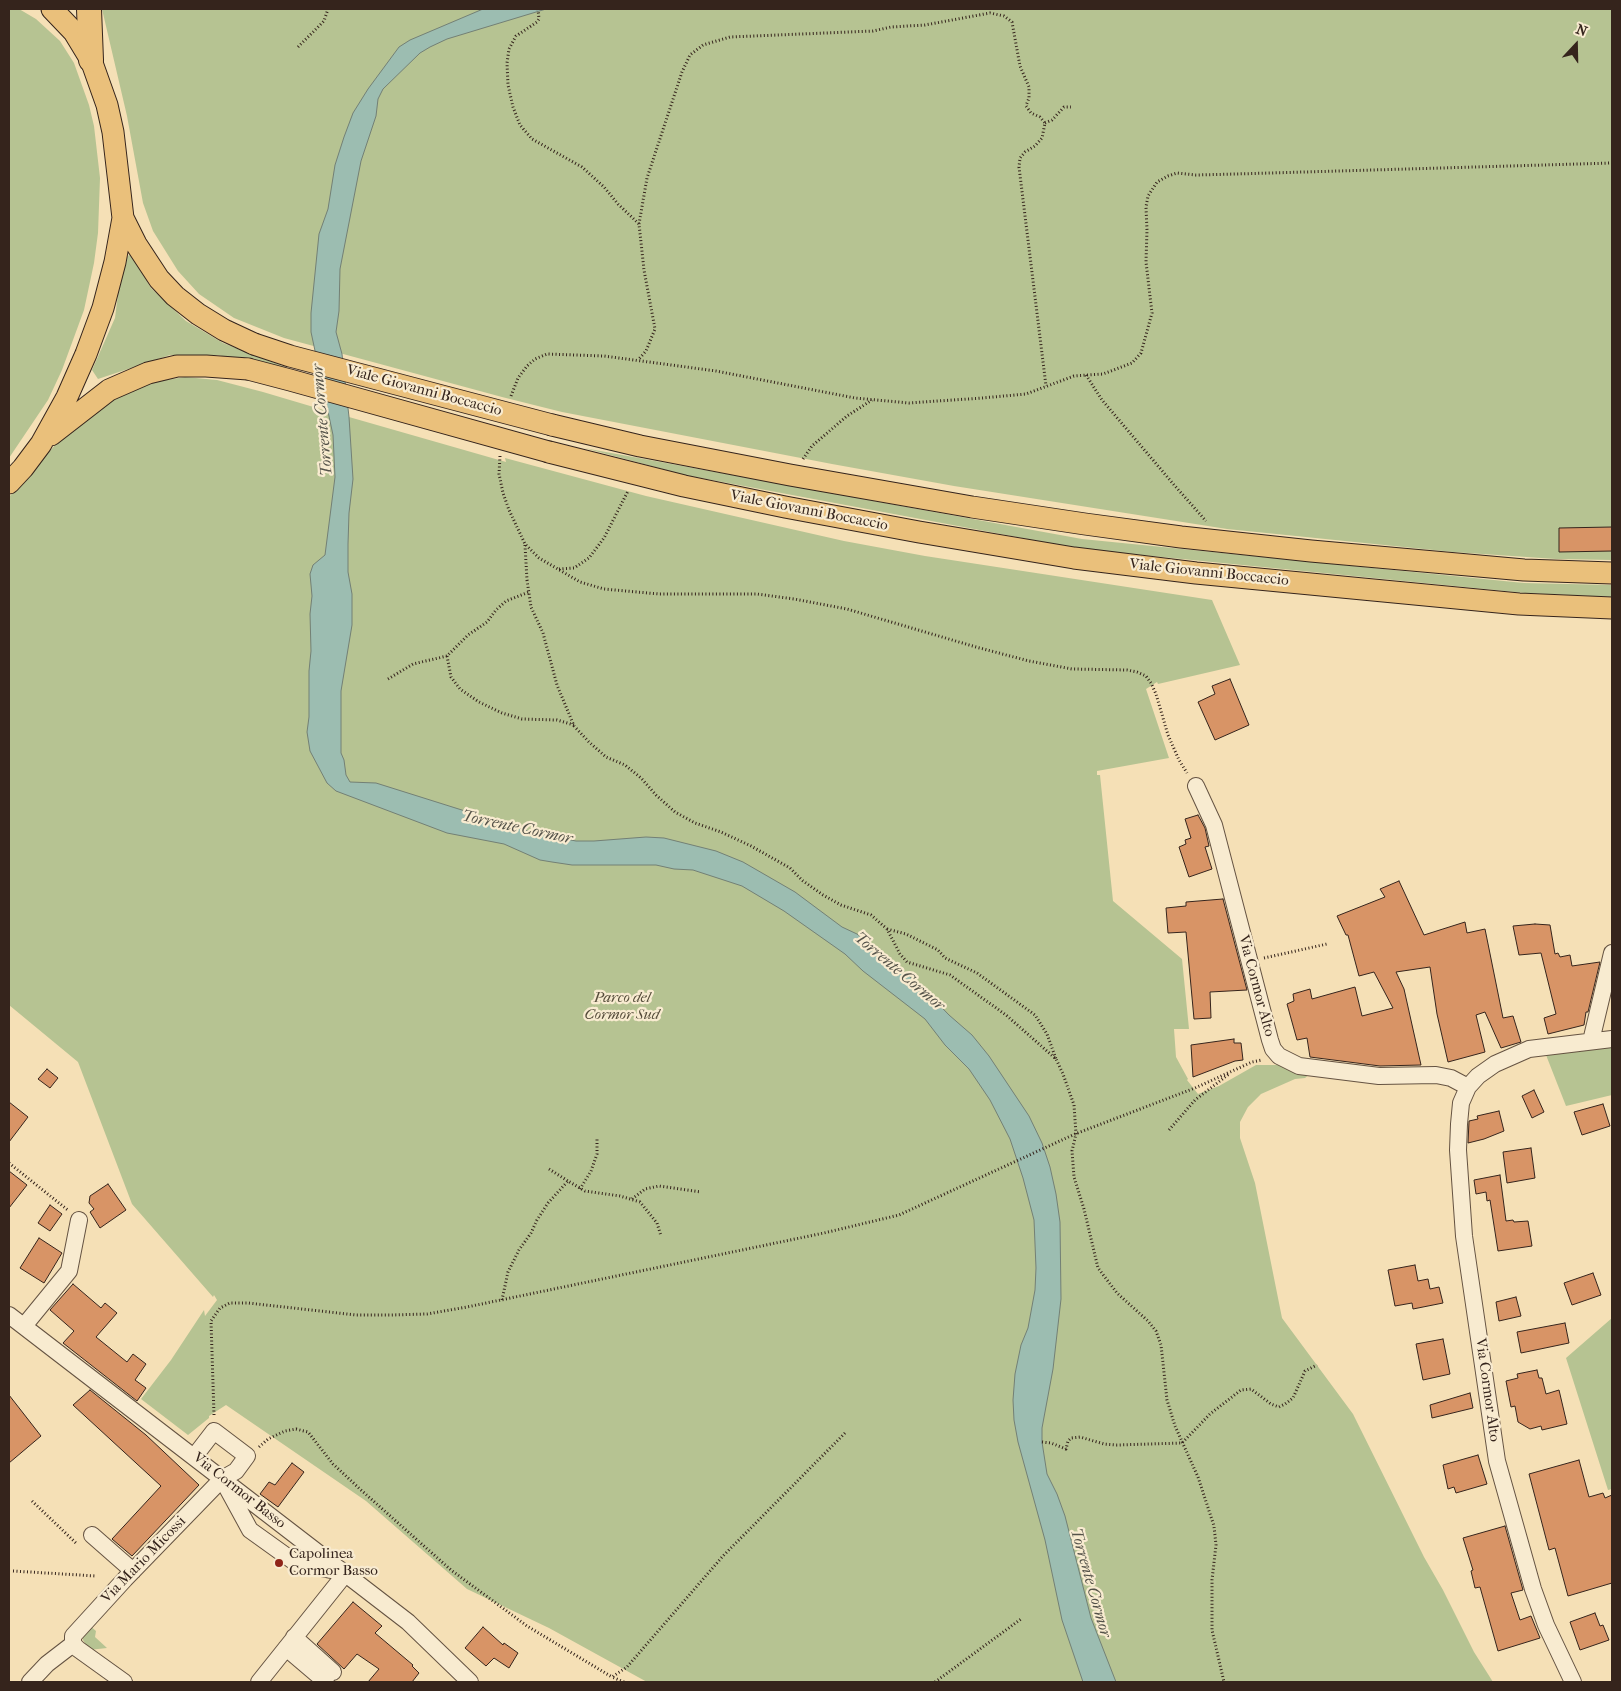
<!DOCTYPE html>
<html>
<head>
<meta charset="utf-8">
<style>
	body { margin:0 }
	#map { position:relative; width:1621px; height:1691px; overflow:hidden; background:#f5e0b6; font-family:"IM FELL French Canon",serif }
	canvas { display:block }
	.frame { position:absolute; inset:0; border:10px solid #35241c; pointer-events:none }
	.north { position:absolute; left:1551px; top:20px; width:50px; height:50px; -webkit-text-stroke:4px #f8ebd0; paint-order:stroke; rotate:21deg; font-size:14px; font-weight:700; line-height:20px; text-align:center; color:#35241c }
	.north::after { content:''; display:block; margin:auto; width:18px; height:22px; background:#35241c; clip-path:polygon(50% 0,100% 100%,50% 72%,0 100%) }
</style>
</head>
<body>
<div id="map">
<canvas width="1621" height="1691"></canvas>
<div class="frame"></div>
<div class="north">N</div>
</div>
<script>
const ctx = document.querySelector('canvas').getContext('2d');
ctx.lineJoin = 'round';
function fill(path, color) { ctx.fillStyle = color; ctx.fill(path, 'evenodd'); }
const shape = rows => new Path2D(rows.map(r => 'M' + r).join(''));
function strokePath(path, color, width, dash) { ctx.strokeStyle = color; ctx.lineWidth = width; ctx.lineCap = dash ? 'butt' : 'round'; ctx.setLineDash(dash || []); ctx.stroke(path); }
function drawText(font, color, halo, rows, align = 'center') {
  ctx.font = font + ' "IM FELL French Canon",serif'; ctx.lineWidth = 4.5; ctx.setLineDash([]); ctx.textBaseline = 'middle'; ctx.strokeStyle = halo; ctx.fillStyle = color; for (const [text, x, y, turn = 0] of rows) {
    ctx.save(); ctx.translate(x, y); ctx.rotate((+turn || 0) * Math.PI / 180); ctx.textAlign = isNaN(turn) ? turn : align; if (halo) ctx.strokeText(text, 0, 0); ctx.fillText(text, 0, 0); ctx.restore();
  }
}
fill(shape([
	[9,9,19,9,36,19,60,41,74,63,89,105,94,126,100,178,98,233,94,263,84,310,62,370,48,400,9,458],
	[102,9,1612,9,1612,560,1556,559,1453,552,1227,529,954,486,832,464,562,412,502,397,284,338,234,318,199,294,178,271,153,231,143,203,127,116],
	[130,254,151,288,186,321,223,343,293,370,217,355,170,355,98,379,92,370,115,318,122,262],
	[185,377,217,380,263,392,327,411,327,413,349,417,506,462,505,458,646,496,844,541,925,556,1212,600,1240,665,1158,684,1157,682,1146,689,1169,758,1097,771,1097,775,1100,775,1113,901,1182,959,1189,1029,1174,1029,1176,1057,1188,1079,1187,1080,1198,1094,1219,1086,1256,1065,1282,1065,1312,1072,1305,1078,1295,1079,1261,1094,1248,1107,1240,1122,1240,1138,1255,1183,1282,1318,1353,1414,1424,1557,1443,1590,1474,1652,1493,1682,647,1682,549,1628,467,1589,366,1501,226,1405,209,1416,209,1418,188,1435,141,1399,171,1360,204,1310,205,1316,217,1300,214,1295,213,1297,132,1204,78,1062,9,1005,9,497,64,435,95,410,128,391,153,382],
	[584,448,1082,539,1524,583,1612,585,1612,597,1525,593,1081,549,685,475],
	[1612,1046,1612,1095,1566,1106,1546,1055],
	[1612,1318,1612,1489,1608,1490,1566,1358],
	[89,1625,96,1631,95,1637,107,1648,89,1650,83,1640,83,1636]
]), '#b6c392');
const water = shape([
	[483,9,546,9,447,39,430,47,420,53,383,89,378,99,376,116,361,161,340,269,339,311,336,332,342,354,349,417,353,479,349,513,348,544,348,572,352,594,352,625,341,691,341,753,344,760,346,775,350,782,376,783,535,833,576,841,594,841,646,837,664,838,716,851,743,862,795,892,842,927,857,934,920,985,949,1015,972,1035,989,1056,1029,1116,1042,1143,1050,1167,1056,1194,1060,1222,1061,1299,1053,1369,1042,1428,1042,1442,1047,1474,1057,1494,1065,1516,1091,1618,1116,1682,1083,1682,1062,1620,1045,1540,1018,1442,1014,1420,1013,1400,1015,1374,1021,1345,1028,1328,1035,1290,1036,1268,1034,1220,1023,1178,1010,1139,990,1100,969,1069,945,1045,925,1019,863,971,845,954,784,911,742,886,693,870,674,869,656,865,572,865,552,862,540,860,504,844,447,833,336,791,327,783,310,751,307,732,309,717,309,671,311,651,310,614,312,596,310,574,313,565,325,555,335,477,333,435,311,332,311,313,319,234,328,209,335,165,344,137,353,113,368,89,399,47,410,40,483,9]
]);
fill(water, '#9cbdb1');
strokePath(water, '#738075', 1);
const building = shape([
	[1612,527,1612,551,1559,552,1559,528,1612,527],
	[1230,679,1249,725,1215,740,1198,702,1215,694,1212,686,1230,679],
	[1198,815,1205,828,1209,846,1205,847,1212,869,1189,877,1179,847,1186,844,1185,840,1191,838,1185,819,1198,815],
	[1399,881,1424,935,1465,922,1467,933,1485,929,1503,1018,1513,1016,1521,1042,1501,1048,1485,1012,1476,1015,1485,1052,1448,1062,1437,1014,1430,967,1396,972,1404,989,1421,1065,1380,1066,1310,1057,1307,1038,1297,1040,1287,1004,1294,1001,1293,994,1310,989,1312,999,1355,987,1362,1016,1393,1008,1374,972,1359,976,1348,935,1346,935,1337,916,1385,897,1380,889,1399,881],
	[1223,899,1247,990,1210,992,1211,1018,1194,1019,1186,932,1168,933,1166,908,1186,906,1186,902,1223,899],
	[1535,924,1550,925,1555,954,1558,953,1560,957,1570,955,1572,966,1600,962,1588,1012,1586,1012,1584,1025,1548,1034,1544,1018,1556,1014,1541,953,1519,955,1513,926,1535,924],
	[1234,1039,1234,1043,1241,1043,1243,1060,1235,1061,1193,1077,1191,1045,1234,1039],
	[47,1069,58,1078,50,1088,38,1079,47,1069],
	[1534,1090,1544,1112,1532,1118,1522,1096,1534,1090],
	[9,1102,28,1117,9,1142,9,1102],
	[1603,1104,1610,1126,1582,1135,1574,1112,1603,1104],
	[1499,1111,1504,1131,1484,1139,1468,1143,1469,1121,1478,1119,1477,1116,1499,1111],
	[1531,1148,1535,1178,1507,1183,1503,1152,1531,1148],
	[9,1171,27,1185,9,1208,9,1171],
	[1500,1175,1506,1221,1513,1220,1514,1222,1528,1221,1532,1246,1498,1251,1490,1200,1487,1201,1486,1192,1476,1194,1474,1180,1500,1175],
	[108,1184,126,1210,100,1228,90,1212,94,1209,89,1203,90,1196,108,1184],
	[50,1205,62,1214,50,1231,38,1223,50,1205],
	[39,1238,62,1253,44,1283,20,1268,39,1238],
	[1415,1265,1418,1281,1428,1279,1430,1289,1439,1287,1443,1303,1413,1309,1412,1303,1395,1306,1388,1270,1415,1265],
	[1593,1273,1601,1295,1572,1305,1564,1283,1593,1273],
	[73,1284,101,1308,105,1303,117,1313,96,1337,127,1362,133,1354,146,1364,135,1380,146,1388,137,1401,63,1343,74,1331,50,1310,73,1284],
	[1516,1297,1521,1316,1499,1321,1496,1302,1516,1297],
	[1565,1323,1569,1343,1521,1353,1517,1332,1565,1323],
	[1443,1339,1450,1374,1423,1380,1416,1344,1443,1339],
	[1537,1370,1539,1378,1542,1378,1546,1394,1559,1390,1567,1424,1542,1430,1541,1426,1530,1429,1518,1422,1515,1406,1511,1407,1506,1381,1518,1378,1517,1374,1537,1370],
	[90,1390,146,1435,199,1485,132,1556,112,1539,161,1486,73,1405,90,1390],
	[1470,1393,1473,1408,1432,1418,1430,1405,1470,1393],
	[9,1395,41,1436,9,1463,9,1395],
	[1478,1455,1487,1484,1456,1493,1454,1487,1448,1489,1443,1465,1478,1455],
	[1579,1460,1589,1497,1603,1493,1605,1498,1612,1495,1612,1583,1568,1596,1555,1548,1549,1550,1529,1474,1579,1460],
	[292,1463,304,1472,278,1507,260,1494,269,1482,275,1485,292,1463],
	[1505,1526,1523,1590,1511,1593,1520,1620,1531,1616,1540,1638,1498,1651,1480,1587,1475,1588,1471,1571,1473,1570,1463,1538,1505,1526],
	[353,1602,382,1626,375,1633,413,1665,412,1666,419,1673,412,1682,368,1682,379,1669,357,1654,344,1669,317,1644,353,1602],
	[1595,1613,1600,1626,1603,1625,1609,1640,1580,1650,1570,1622,1595,1613],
	[483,1627,503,1645,504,1643,518,1653,509,1668,494,1658,486,1666,465,1648,483,1627]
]);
fill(building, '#d89466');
strokePath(building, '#35241c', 1);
const minor = shape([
	[1196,786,1214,825,1270,1040,1273,1049,1279,1056,1299,1066,1379,1076,1436,1075,1451,1078,1468,1087],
	[1591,1041,1612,953],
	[9,1315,408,1622,470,1682],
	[24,1326,69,1271,79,1220],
	[226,1486,250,1530,296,1563,341,1572],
	[92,1535,133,1571],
	[294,1637,333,1672],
	[286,1648,326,1682],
	[30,1682,47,1664,73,1644],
	[124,1682,78,1649,73,1644,73,1636,125,1579,222,1479,236,1471,247,1456,214,1431,194,1457],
	[259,1682,346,1573],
	[1573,1682,1546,1625,1533,1589,1497,1461,1464,1236,1458,1150,1459,1124,1461,1103,1468,1087,1478,1076,1495,1064,1529,1049,1612,1039]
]);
const major = shape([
	[123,218,136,244,159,279,175,296,198,314,224,330,254,344],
	[552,425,640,446,790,475,972,507,1085,524,1181,537,1311,551,1524,570,1612,573],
	[51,435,109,390,148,373,177,366,206,366,248,369],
	[549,452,684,486,785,507,919,532,1074,558,1196,573,1519,604,1612,608],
	[9,483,23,468,41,444,67,397,86,354,103,308,115,262,123,218,113,132,107,105,91,60,74,32,52,9]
]);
const highway = shape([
	[89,9,91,60]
]);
strokePath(minor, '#655342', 18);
strokePath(major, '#35241c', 23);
strokePath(highway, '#35241c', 26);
strokePath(shape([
	[538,9,539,19,537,22,516,36,509,49,507,63,508,85,513,107,520,125,532,139,582,167,604,187,618,204,639,224,644,270,655,329,646,351,638,360],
	[298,47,324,21,328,9],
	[1045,123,1052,120,1064,107,1071,107],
	[639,224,647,178,682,72,690,55,703,45,730,37,873,31,891,27,925,25,990,13,1004,16,1012,22,1020,66,1029,87,1029,98,1026,106,1031,113,1040,117,1045,123,1042,138,1035,146,1025,152,1020,158,1019,167,1046,386],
	[1086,375,1102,400,1175,486,1206,521],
	[511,396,518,378,527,366,535,359,547,354,604,356,716,371,855,398,909,403,982,398,1026,394,1074,376,1103,374,1132,363,1141,353,1152,313,1146,262,1147,230,1146,207,1148,196,1157,182,1168,176,1177,173,1196,175,1236,174,1612,163],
	[500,456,499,474,503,493,509,510,525,544,539,558,580,582,604,589,659,594,757,594,794,599,847,609,976,647,1029,661,1072,669,1127,670,1137,672,1146,676,1151,683,1156,694,1168,735,1179,760,1187,773],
	[803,459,812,446,847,416,872,400],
	[525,545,527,580,531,607,543,633,557,685,574,726,589,742,606,757,625,765,641,778,656,795,675,812,695,823,721,832,751,846,790,868,803,881,823,895,841,905,871,915,887,929,900,954,907,962,950,975,1006,1015,1056,1059,1063,1074,1074,1105,1076,1134,1072,1151,1074,1177,1084,1209,1098,1268,1117,1293,1148,1321,1156,1331,1161,1345,1167,1400,1175,1426,1198,1477,1214,1526,1216,1545,1212,1580,1212,1630,1224,1682],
	[559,569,574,568,589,558,604,538,628,491],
	[447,656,451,677,460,689,479,702,502,713,522,719,557,720,574,725],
	[388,679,413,664,447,656,468,635,487,622,496,610,506,601,529,592],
	[887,929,906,934,938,950,945,958,977,973,1035,1015,1047,1034,1056,1059],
	[1264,958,1327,944],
	[1169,1130,1195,1100,1229,1074],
	[9,1163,69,1211],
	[549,1169,568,1181],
	[580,1189,591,1171,597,1154,597,1137],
	[632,1199,645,1189,659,1186,701,1192],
	[502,1300,508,1272,519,1250,531,1233,537,1220,548,1203,568,1181,585,1191,620,1196,640,1202,657,1223,661,1236],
	[214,1415,211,1321,220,1308,230,1303,248,1303,356,1315,391,1315,427,1314,467,1307,824,1233,899,1215,1075,1134,1195,1088,1252,1062,1262,1060],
	[1042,1442,1051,1443,1066,1449,1068,1441,1071,1438,1080,1437,1104,1444,1117,1445,1182,1443,1210,1414,1241,1390,1251,1389,1271,1404,1279,1407,1285,1404,1293,1398,1305,1371,1317,1365],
	[259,1447,268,1439,285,1431,296,1429,308,1432,333,1464,361,1490,451,1570,527,1626,612,1677],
	[32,1501,77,1544],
	[13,1571,96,1576],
	[624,1682,612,1677,627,1667,723,1556,846,1432],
	[935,1682,1021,1619]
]), '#35241c', 3, [1, 2.5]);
strokePath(minor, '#f8ebd0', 16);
strokePath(major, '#eac07b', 21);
strokePath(highway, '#eac07b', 24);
const majorBridge = shape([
	[254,344,290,356,552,425],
	[248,369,290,380,549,452]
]);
strokePath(majorBridge, '#35241c', 23, []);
strokePath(majorBridge, '#eac07b', 21);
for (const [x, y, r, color] of [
	[279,1563,5,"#8f2418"]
]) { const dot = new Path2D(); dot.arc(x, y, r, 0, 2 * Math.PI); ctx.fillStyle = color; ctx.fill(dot); strokePath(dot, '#f8ebd0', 2); }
drawText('15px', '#35241c', '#f8ebd0', [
	["Viale Giovanni Boccaccio",424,391,15],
	["Viale Giovanni Boccaccio",809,511,11],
	["Viale Giovanni Boccaccio",1209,573,6],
	["Via Cormor Alto",1256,986,75],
	["Via Cormor Alto",1487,1390,82],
	["Via Cormor Basso",239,1491,38],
	["Via Mario Micossi",144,1560,-46]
]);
drawText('italic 15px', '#554c3a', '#f8ebd0', [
	["Parco del",622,998],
	["Cormor Sud",622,1015]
]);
drawText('15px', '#35241c', '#f8ebd0', [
	["Capolinea",289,1554],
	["Cormor Basso",289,1571]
], 'left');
drawText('italic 16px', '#545249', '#f8ebd0', [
	["Torrente Cormor",323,420,-95],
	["Torrente Cormor",517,828,12],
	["Torrente Cormor",899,972,40],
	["Torrente Cormor",1090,1583,74]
]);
</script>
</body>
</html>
